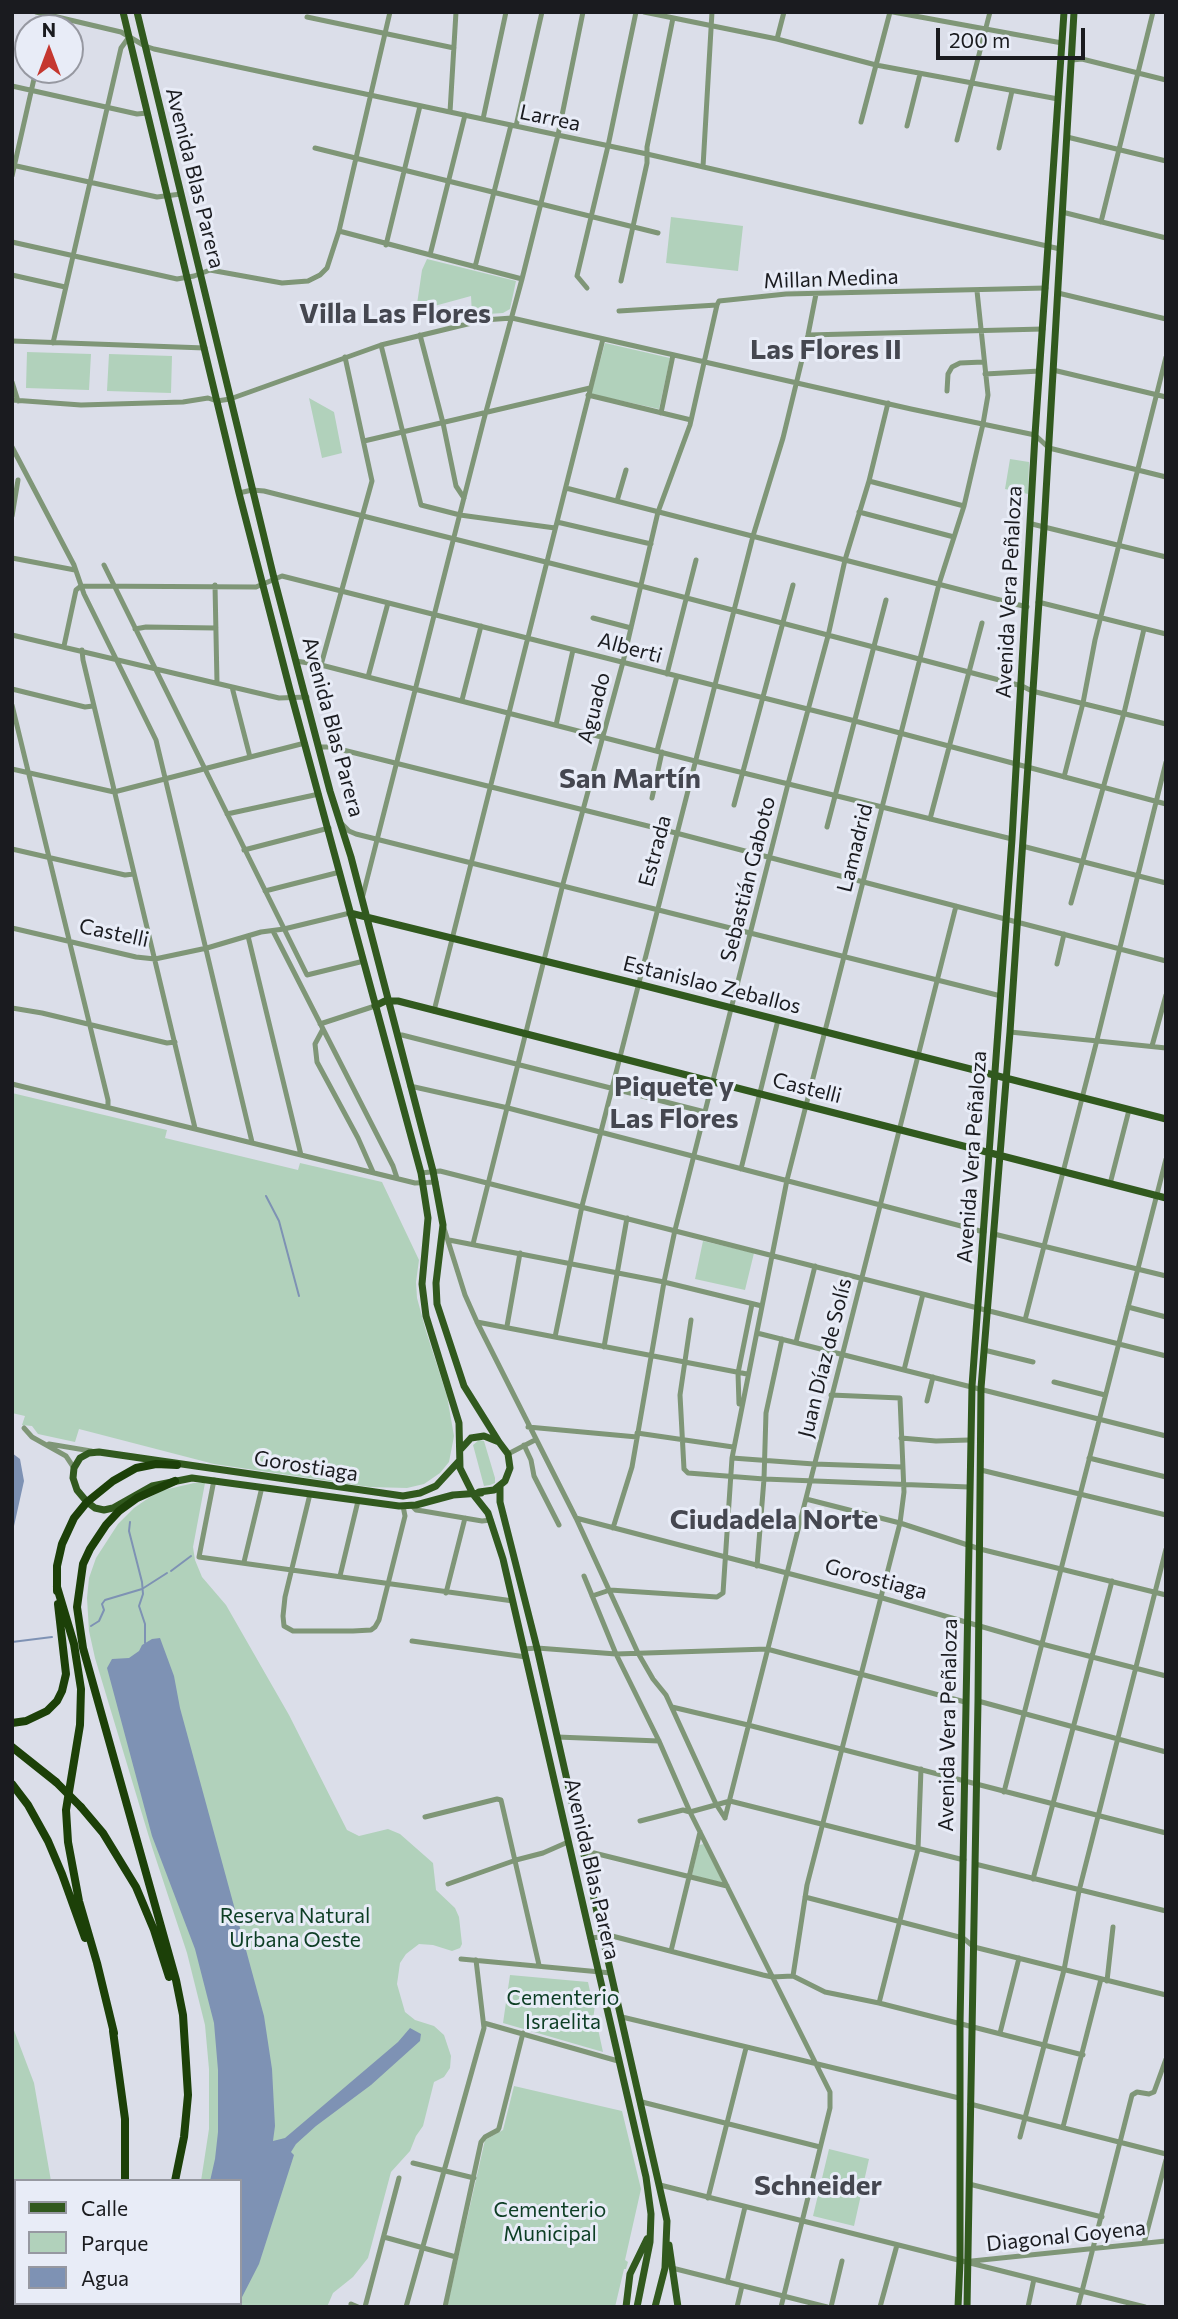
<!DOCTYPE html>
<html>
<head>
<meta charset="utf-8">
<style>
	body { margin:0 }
	#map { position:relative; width:1178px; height:2319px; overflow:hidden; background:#dbdee9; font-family:Commissioner,sans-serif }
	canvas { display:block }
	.frame { position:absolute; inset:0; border:14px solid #1a1b1f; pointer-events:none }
	.legend { position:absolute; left:14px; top:2179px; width:228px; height:126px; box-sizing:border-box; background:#e8ecf7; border:2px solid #9698a1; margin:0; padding:9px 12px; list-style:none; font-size:21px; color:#1a1b1f }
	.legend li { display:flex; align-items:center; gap:14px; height:35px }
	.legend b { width:35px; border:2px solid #9698a1 }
	.north { position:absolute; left:14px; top:14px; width:70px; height:70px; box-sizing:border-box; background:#e8ecf7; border:2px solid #9698a1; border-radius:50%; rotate:0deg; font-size:19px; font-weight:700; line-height:28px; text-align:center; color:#1a1b1f }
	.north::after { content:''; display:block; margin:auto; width:24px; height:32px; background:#c5372f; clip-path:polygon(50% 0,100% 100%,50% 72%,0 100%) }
	.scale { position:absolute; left:936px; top:28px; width:149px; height:32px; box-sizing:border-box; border:4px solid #1a1b1f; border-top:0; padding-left:9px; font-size:21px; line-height:24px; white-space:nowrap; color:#1a1b1f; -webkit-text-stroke:5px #e8ecf7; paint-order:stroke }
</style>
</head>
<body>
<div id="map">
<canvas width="1178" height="2319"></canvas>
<div class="frame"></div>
<ul class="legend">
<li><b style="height:9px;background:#31591e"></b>Calle</li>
<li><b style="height:19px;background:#b1d1bb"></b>Parque</li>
<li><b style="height:19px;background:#7e92b4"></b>Agua</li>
</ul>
<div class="north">N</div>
<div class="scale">200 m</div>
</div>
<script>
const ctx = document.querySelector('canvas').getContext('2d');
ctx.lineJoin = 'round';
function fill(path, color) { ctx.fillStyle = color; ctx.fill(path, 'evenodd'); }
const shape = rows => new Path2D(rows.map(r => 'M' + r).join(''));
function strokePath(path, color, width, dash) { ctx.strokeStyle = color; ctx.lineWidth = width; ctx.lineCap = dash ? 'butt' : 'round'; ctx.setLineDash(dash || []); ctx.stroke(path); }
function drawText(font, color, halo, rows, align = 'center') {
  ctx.font = font + ' Commissioner,sans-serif'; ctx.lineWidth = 6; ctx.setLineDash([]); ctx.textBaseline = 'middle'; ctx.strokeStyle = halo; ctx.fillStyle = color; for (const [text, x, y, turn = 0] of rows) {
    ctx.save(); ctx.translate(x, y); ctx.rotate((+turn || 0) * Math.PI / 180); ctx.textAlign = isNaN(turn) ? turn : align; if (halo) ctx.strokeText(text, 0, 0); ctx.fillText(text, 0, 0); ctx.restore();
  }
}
fill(shape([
	[671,217,743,226,738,271,666,263],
	[427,259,516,281,510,309,503,313,472,315,471,296,416,311,422,270],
	[605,343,670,358,659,409,591,394],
	[27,352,91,354,89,390,26,388],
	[109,354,172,356,171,393,107,391],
	[309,398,334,412,342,453,322,458],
	[1010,459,1029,462,1028,494,1005,489],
	[12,1093,167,1130,165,1138,298,1170,300,1163,382,1182,419,1260,416,1282,417,1298,426,1331,447,1396,454,1436,449,1462,440,1473,424,1484,407,1488,370,1487,214,1464,79,1429,75,1442,38,1434,32,1426,22,1425,25,1416,12,1413],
	[703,1241,754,1253,745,1290,695,1279],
	[479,1440,484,1441,495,1478,495,1483,490,1485,484,1486,473,1445],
	[194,1483,205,1483,193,1547,195,1560,202,1577,226,1605,289,1715,347,1830,359,1836,388,1829,400,1834,433,1863,436,1890,455,1908,459,1917,462,1944,460,1948,452,1951,433,1945,419,1944,406,1954,400,1963,397,1984,405,2012,415,2020,434,2026,444,2035,451,2056,450,2068,444,2077,434,2082,423,2126,416,2136,410,2151,391,2172,368,2258,353,2277,333,2293,327,2307,152,2307,153,2303,240,2303,240,2181,201,2181,209,2129,209,2069,205,2025,187,1953,152,1847,95,1658,89,1631,87,1598,89,1578,96,1558,118,1524,134,1508,150,1497,164,1490],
	[704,1844,723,1883,692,1875,699,1845],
	[510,1975,588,1982,593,2005,595,2005,593,2020,598,2029,603,2052,503,2023],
	[12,2025,34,2083,51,2181,16,2181,16,2303,45,2303,44,2307,12,2307],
	[514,2086,622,2111,641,2189,625,2260,628,2262,626,2269,624,2269,615,2307,447,2307,485,2140,503,2130],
	[829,2149,869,2159,854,2226,813,2216]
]), '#b1d1bb');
fill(shape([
	[12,1453,20,1459,24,1481,12,1535],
	[160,1638,174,1676,180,1708,264,2016,272,2069,275,2126,273,2141,285,2138,398,2042,410,2028,421,2034,420,2041,371,2085,316,2126,296,2144,291,2152,294,2155,259,2264,240,2301,240,2181,210,2181,215,2159,218,2132,218,2070,214,2023,195,1949,152,1836,107,1668,112,1659,129,1658,139,1651,142,1645,152,1639]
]), '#7e92b4');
strokePath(shape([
	[266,1196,279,1221,299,1296],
	[130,1522,129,1531,142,1582,143,1594,139,1606,145,1624,145,1643],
	[171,1571,191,1556],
	[91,1626,99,1621,104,1610,102,1604,105,1600,142,1589,167,1573],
	[12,1642,52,1637]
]), '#7e92b4', 2);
strokePath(shape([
	[36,12,121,32,145,46,154,49,647,154,1060,249],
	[644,12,777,39,876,65,1058,99],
	[893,12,1062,43],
	[307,17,454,48],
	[45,28,49,12],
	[777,39,784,12],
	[1072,60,1082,59,1166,80],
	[12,86,137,114,147,113],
	[450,112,456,12],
	[483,119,506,12],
	[861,122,890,12],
	[516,126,542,12],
	[907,126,920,74],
	[1067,137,1166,161],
	[957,140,990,12],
	[315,148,658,233],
	[999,148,1012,91],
	[12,165,157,197,181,194],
	[703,167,712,12],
	[12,176,36,70],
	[1062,212,1166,238],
	[1101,222,1153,12],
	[339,231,522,279],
	[12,242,177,279,194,276,210,270,282,283,308,281,320,275,327,268,339,231,390,12],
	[386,245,420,106],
	[430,255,465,115],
	[475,267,511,125],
	[12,275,65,287],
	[621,281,647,163,647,147,673,18],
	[587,288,577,276,608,146,636,12],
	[1058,293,1166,319],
	[619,311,717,305,719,301,786,294,1046,288],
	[420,335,443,423,456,486,464,498],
	[808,335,1043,329],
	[12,341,205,348],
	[53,343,121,48,129,37],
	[381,345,421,505,460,515,555,528],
	[1053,370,1166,397],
	[985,374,1040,371],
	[12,382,18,401],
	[947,391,948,374,952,367,960,363,983,362],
	[588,395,691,420],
	[12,400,81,405,183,402,208,398,217,401,230,399,381,345,484,320,512,318,911,409,1035,435,1049,448,1166,477],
	[661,413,673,355],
	[364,441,590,388],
	[12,447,74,565,84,594,156,740,252,1142],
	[869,481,964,506],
	[566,488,1027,607],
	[239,493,252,490,264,491,641,586,1022,686,1032,691,1166,724],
	[617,501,626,470],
	[859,512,954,537],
	[12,516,18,480],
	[557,522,651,544],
	[1032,524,1166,557],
	[12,558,75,570],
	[104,565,307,975,364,961],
	[215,585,217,683],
	[1038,602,1166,634],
	[593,618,631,628],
	[135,629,146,627,216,628],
	[12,635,279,698,307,697],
	[64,646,76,590,81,586,256,587,282,576,855,721,1166,804],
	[82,650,83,660,195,1128],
	[296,661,321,665,695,761,1012,839],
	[321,665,372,481,345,357],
	[667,674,696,560],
	[368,677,388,603],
	[232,687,250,757],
	[12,689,85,707,93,706],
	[462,700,481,626],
	[12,705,108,1100,108,1107],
	[556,725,573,650],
	[319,747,331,747,676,833,1166,961],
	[657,751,677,676],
	[12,769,114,792,305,743],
	[1064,777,1083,703,1095,640,1166,357],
	[652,798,662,752],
	[734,805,793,585],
	[227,814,319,794],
	[930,819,982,623],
	[342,824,349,831,356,834,1001,996],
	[827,827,886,600],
	[1022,846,1166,883],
	[12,849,125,875,134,874],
	[244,850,329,828],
	[265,891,340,872],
	[362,899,484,419,522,279,558,135,583,12],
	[1071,903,1124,713,1144,629],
	[12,928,136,957,155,959,207,948,261,932,284,929,350,913],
	[273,931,393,1166,397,1178],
	[248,936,301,1155],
	[1057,964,1064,934],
	[12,1008,42,1013,167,1043,175,1042],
	[434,1011,603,339],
	[320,1024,375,1006],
	[323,1029,315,1044,317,1062,358,1138,373,1172],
	[1010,1032,1166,1048],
	[397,1035,402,1035,705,1112],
	[1152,1046,1166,995],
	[12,1084,415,1183,436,1182],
	[410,1086,508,1108,984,1232],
	[741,1169,778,1020],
	[421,1173,440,1171,1166,1356],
	[1110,1184,1129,1110],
	[443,1225,465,1295,477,1322,576,1518,638,1653,653,1679,666,1695,716,1804,725,1818],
	[994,1234,1166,1276],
	[449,1240,664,1282,762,1306],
	[473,1244,563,884,623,662,658,512,690,425,717,305],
	[1128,1307,1166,1317],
	[691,1320,680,1395,684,1469,688,1473,764,1479,969,1487],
	[1025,1320,1097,1040,1166,762],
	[477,1322,747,1374],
	[507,1326,520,1253],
	[757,1333,1166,1436],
	[555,1337,582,1206,753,536,783,438,808,335,816,294],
	[796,1342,815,1266],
	[604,1347,627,1218],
	[984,1350,1033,1362],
	[904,1370,923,1294],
	[1054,1382,1105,1395],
	[927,1401,933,1377],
	[739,1404,738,1373,752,1304],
	[528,1427,637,1437],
	[24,1428,32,1437,66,1456,74,1468],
	[637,1433,733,1447],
	[901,1438,936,1441,969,1440],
	[49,1444,91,1451],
	[524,1445,531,1460,534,1476,559,1525],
	[508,1454,535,1440],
	[732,1458,814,1464,902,1467],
	[1089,1458,1166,1477],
	[981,1470,1166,1515],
	[214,1480,199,1557,513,1601],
	[310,1494,285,1597,283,1616,284,1626,293,1631,353,1631,371,1630,375,1627,379,1620,405,1516,403,1506],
	[806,1499,900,1523,980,1549,1166,1595],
	[412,1506,416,1510,423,1511,482,1521,491,1520],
	[576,1518,879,1597,1042,1644,1166,1676],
	[613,1528,632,1467,664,1282,675,1230,788,784,828,636,845,560,869,481,888,403],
	[244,1562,262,1487],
	[757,1566,764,1479,766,1413,782,1339],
	[340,1576,358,1501],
	[584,1576,616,1654,659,1741,690,1812,830,2092,830,2108,781,2307],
	[446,1593,465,1518],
	[592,1596,610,1590,717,1597,723,1593,732,1458,787,1180,939,584,964,506,983,424,988,395,977,291],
	[412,1641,526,1657],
	[524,1649,537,1648,616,1654,767,1649,965,1702],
	[978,1701,1166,1752],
	[672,1707,748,1725,1166,1833],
	[557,1737,659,1741],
	[1004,1792,1166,1159],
	[425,1817,497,1799,501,1800,539,1965],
	[725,1818,956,906],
	[640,1821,683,1810,690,1812,730,1801,964,1860],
	[584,1853,594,1853,727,1886],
	[975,1864,1166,1911],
	[1033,1879,1112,1581],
	[448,1884,516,1860,543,1853,568,1842],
	[805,1897,963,1938,974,1947,1166,1995],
	[590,1938,612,1936,763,1975,772,1977,793,1976,825,1992,879,2003,1083,2055],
	[671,1951,700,1832],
	[461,1959,611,1973],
	[793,1976,807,1885,900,1523,904,1492,900,1398,831,1395],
	[1107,1981,1113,1927],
	[879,2003,918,1849,921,1769],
	[622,2017,959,2098],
	[484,2023,618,2061],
	[1000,2033,1019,1958],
	[642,2102,820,2147],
	[970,2104,1166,2154],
	[1063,2127,1101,1979],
	[1020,2137,1064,1970,1079,1891,1166,1549],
	[413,2163,474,2178],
	[969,2184,1102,2217],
	[660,2185,1145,2307],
	[708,2198,746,2048],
	[384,2237,456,2257],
	[1144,2243,1166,2160],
	[972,2261,1166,2241],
	[672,2268,827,2307],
	[727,2282,745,2207],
	[351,2307,351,2304,358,2307],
	[365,2307,399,2178],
	[406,2307,484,2028,476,1960],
	[445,2307,481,2142,485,2137,498,2130,499,2128,523,2033],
	[737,2307,742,2286],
	[831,2307,842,2261],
	[880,2307,897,2245],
	[1028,2307,1034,2279],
	[1078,2307,1132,2095,1137,2092,1149,2094,1154,2092,1166,2059]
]), '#7f9677', 5);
strokePath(shape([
	[123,12,239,493,290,690,421,1173,428,1218,422,1284,426,1316,459,1423,460,1468,473,1494,488,1513,503,1559,646,2177,651,2214,650,2242,637,2307],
	[137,12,274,578,330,791,351,857,433,1171,443,1225,436,1283,437,1304,464,1386,499,1442],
	[350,913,638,984,1166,1119],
	[375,1006,385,1001,398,1001,1166,1198],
	[461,1449,471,1438,484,1436,499,1442,508,1454,510,1468,505,1481,494,1490,479,1492],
	[459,1461,436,1486,420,1493,403,1496,99,1452,89,1453,80,1458,74,1468,73,1478,77,1490,87,1502,95,1508,104,1510,113,1508,152,1486,192,1478,399,1506,416,1505,453,1495,481,1493],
	[500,1486,500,1502,537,1648,664,2207,667,2221,665,2268,655,2307],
	[669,2245,678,2307],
	[626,2307,630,2274,647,2239],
	[958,2307,960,2261,960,2024,972,1386,1012,839,1035,435,1064,12],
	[967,2307,978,1701,981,1388,1010,1032,1044,527,1074,12]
]), '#31591e', 7);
strokePath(shape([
	[57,1587,74,1644,81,1689,80,1725,66,1810,68,1842,79,1901,97,1963,114,2033],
	[57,1591,57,1566,62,1544,74,1518,87,1502,113,1481,136,1468,156,1464,177,1465],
	[12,1723,26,1721,47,1711,57,1701,62,1691,66,1674,58,1604],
	[12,1747,56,1782],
	[12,1784,28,1805,48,1841,62,1874,85,1938],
	[81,1807,103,1833,136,1887,154,1930,169,1977],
	[113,2031,125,2119,125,2181],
	[175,2181,184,2137,188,2095,183,2015,176,1980,83,1648,77,1607,83,1564,90,1549,106,1525,119,1511,137,1498,175,1481],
	[108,2307,109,2303],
	[125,2307,126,2303]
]), '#1c4008', 8);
strokePath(shape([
	[56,1782,81,1807]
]), '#1c4008', 8);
drawText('21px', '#1a1b1f', '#e8ecf7', [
	["Larrea",550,118,12],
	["Avenida Blas Parera",195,178,76],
	["Millan Medina",831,279,-2],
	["Avenida Vera Peñaloza",1009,592,-87],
	["Alberti",630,648,15],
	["Aguado",594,708,-75],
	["Avenida Blas Parera",333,727,75],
	["Lamadrid",855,848,-76],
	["Estrada",655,851,-75],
	["Sebastián Gaboto",748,879,-76],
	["Castelli",114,933,12],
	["Estanislao Zeballos",712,985,14],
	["Castelli",807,1088,14],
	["Avenida Vera Peñaloza",972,1157,-86],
	["Juan Díaz de Solís",825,1358,-76],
	["Gorostiaga",306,1466,9],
	["Gorostiaga",876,1579,15],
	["Avenida Vera Peñaloza",948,1725,-89],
	["Avenida Blas Parera",592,1869,77],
	["Diagonal Goyena",1066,2236,-6]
]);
drawText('21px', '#0d3e24', '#e8ecf7', [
	["Reserva Natural",295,1916],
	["Urbana Oeste",295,1940],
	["Cementerio",563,1998],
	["Israelita",563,2022],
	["Cementerio",550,2210],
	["Municipal",550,2234]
]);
drawText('bold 28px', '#454750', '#e8ecf7', [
	["Villa Las Flores",395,314],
	["Las Flores II",826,350],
	["San Martín",630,779],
	["Piquete y",674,1087],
	["Las Flores",674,1119],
	["Ciudadela Norte",774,1520],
	["Schneider",818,2186]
]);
</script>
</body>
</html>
